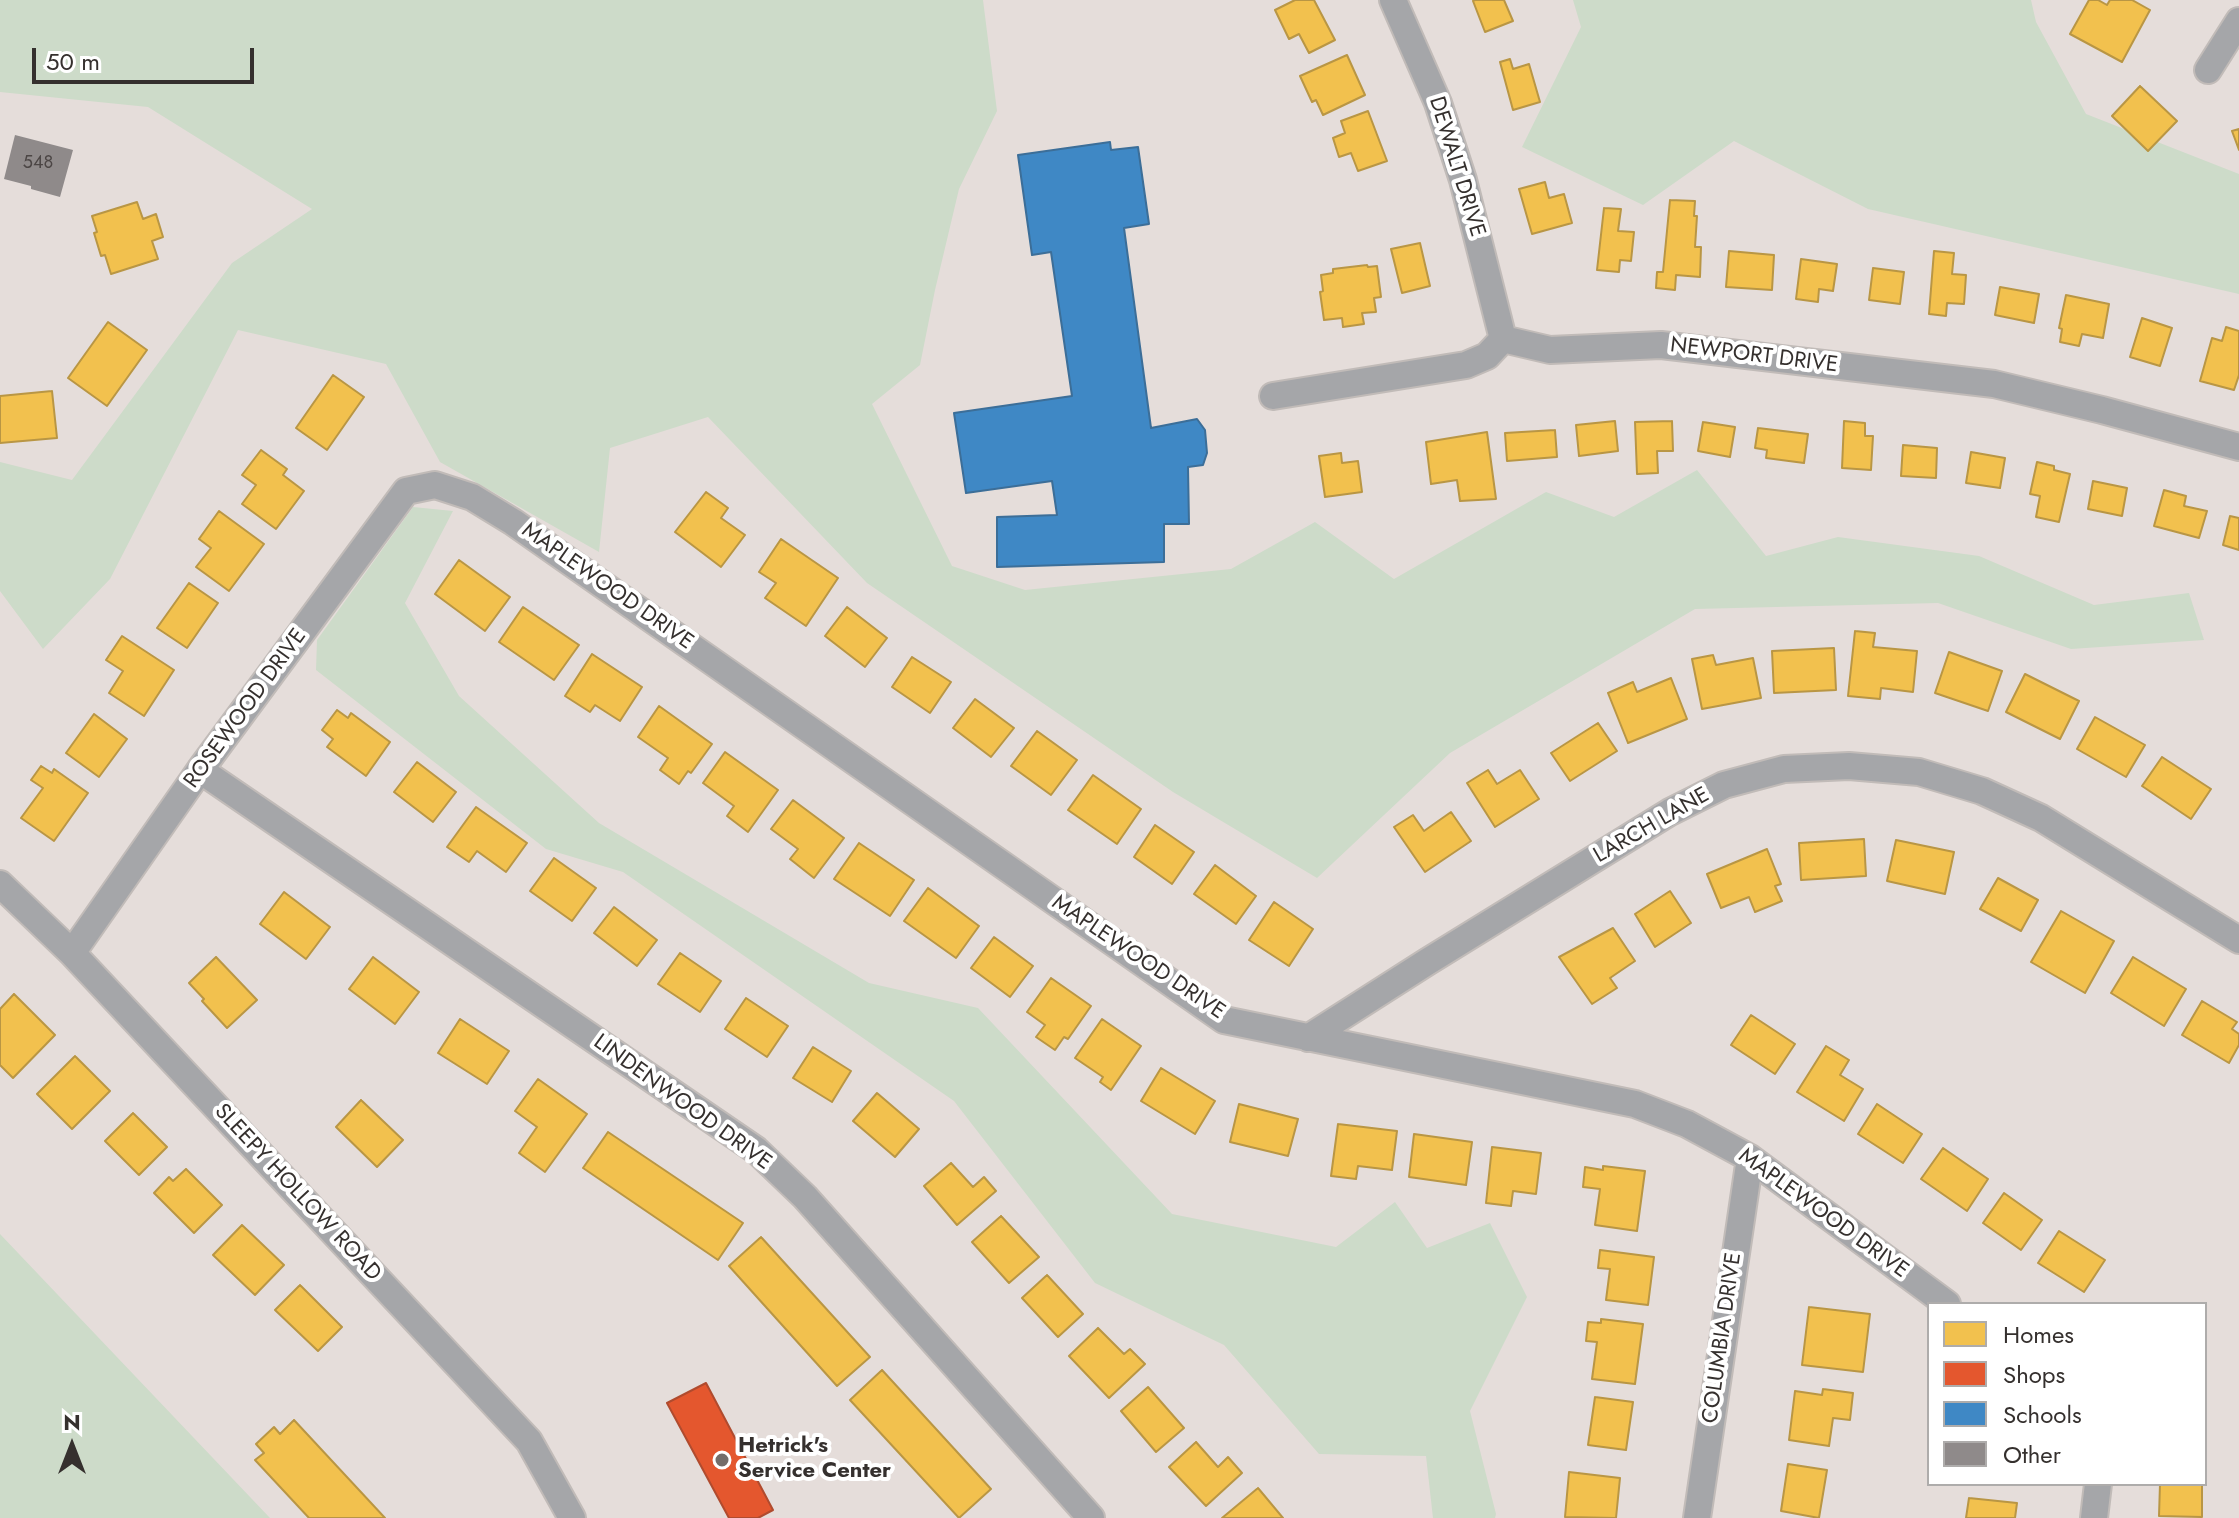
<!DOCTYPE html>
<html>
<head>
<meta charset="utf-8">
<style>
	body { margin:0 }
	#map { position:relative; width:2239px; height:1518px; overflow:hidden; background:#e5ddda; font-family:Jost,sans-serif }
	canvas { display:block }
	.legend { position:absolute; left:1927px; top:1302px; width:280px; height:184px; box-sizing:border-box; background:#fff; border:2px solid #aeacab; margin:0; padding:10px 14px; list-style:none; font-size:24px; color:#35302e }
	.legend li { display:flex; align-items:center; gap:16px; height:40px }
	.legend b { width:40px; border:2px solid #aeacab }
	.north { position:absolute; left:32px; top:1406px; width:80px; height:80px; -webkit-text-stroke:6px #fff; paint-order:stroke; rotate:0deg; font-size:22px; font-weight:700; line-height:32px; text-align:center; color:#35302e }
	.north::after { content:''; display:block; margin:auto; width:28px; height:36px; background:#35302e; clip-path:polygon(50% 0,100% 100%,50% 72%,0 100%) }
	.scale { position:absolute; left:32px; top:48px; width:222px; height:36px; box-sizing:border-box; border:4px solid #35302e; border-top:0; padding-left:10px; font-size:24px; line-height:28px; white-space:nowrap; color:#35302e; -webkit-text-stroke:6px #fff; paint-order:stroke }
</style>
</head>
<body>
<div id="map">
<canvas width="2239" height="1518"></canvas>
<ul class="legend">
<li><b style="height:22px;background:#f2c14e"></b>Homes</li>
<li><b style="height:22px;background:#e4572e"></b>Shops</li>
<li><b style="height:22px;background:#3f88c5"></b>Schools</li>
<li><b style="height:22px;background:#8f8a8a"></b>Other</li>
</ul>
<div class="north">N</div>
<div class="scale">50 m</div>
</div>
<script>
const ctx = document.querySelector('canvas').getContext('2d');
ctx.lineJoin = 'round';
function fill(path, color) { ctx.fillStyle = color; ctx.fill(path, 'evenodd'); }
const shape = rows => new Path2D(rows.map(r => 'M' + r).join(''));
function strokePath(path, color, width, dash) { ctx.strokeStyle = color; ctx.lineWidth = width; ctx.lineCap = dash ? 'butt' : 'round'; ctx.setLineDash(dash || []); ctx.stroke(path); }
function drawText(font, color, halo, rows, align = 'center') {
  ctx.font = font + ' Jost,sans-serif'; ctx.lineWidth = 8; ctx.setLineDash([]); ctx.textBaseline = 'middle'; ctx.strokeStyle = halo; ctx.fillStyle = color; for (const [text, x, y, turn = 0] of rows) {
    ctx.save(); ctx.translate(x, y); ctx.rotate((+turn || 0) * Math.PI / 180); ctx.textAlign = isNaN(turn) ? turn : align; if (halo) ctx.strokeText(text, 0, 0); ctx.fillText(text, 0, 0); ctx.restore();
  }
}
fill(shape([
	[0,0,983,0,997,111,959,189,935,290,920,365,872,404,952,566,1025,590,1231,569,1315,522,1394,579,1546,492,1614,517,1697,470,1766,556,1838,537,1979,556,2094,605,2189,593,2204,640,2071,649,1938,603,1695,609,1450,753,1317,878,1173,792,867,583,708,417,610,448,599,552,440,462,386,364,238,330,110,579,43,649,0,591,0,462,72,480,232,263,312,209,148,107,0,92],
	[1573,0,2031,0,2036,22,2086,114,2239,174,2239,294,1868,209,1734,141,1643,205,1522,147,1581,27],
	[413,507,453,511,405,603,459,696,599,823,869,983,978,1008,1172,1214,1336,1247,1395,1202,1427,1248,1490,1223,1527,1297,1470,1411,1496,1514,1495,1518,1433,1518,1426,1456,1319,1454,1224,1345,1095,1283,954,1101,623,872,546,849,316,670,317,640],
	[0,1234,270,1518,0,1518]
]), '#cddbc9');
const homes = shape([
	[1295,0,1314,0,1335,40,1309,53,1299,34,1289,39,1275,10,1295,0],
	[1475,0,1504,0,1513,21,1485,32,1473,1,1475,0],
	[2089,0,2098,0,2107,5,2110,0,2132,0,2150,10,2122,62,2070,34,2089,0],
	[1347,55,1365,95,1323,115,1316,100,1312,102,1300,76,1347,55],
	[1510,59,1513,69,1529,64,1540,102,1513,110,1500,62,1510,59],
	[2140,86,2177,121,2148,151,2112,116,2140,86],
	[1368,111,1387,161,1358,171,1351,153,1339,157,1333,138,1345,133,1341,121,1368,111],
	[2239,129,2239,150,2232,131,2239,129],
	[1545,182,1549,198,1564,194,1572,223,1532,234,1519,189,1545,182],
	[1670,200,1695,201,1694,216,1697,216,1695,247,1701,247,1700,277,1676,275,1675,290,1656,288,1657,272,1663,272,1670,200],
	[137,202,143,219,156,214,163,237,152,241,158,259,111,274,105,255,101,256,94,233,97,232,92,216,137,202],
	[1604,208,1621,209,1618,231,1634,232,1631,261,1620,260,1619,272,1597,270,1604,208],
	[1420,243,1430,286,1402,293,1391,249,1420,243],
	[1729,251,1774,255,1772,290,1726,287,1729,251],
	[1934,251,1954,253,1952,274,1966,275,1964,304,1947,303,1946,316,1929,314,1934,251],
	[1801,259,1837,264,1833,291,1819,289,1818,302,1796,299,1801,259],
	[1367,265,1368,267,1377,266,1381,297,1374,298,1376,312,1362,313,1364,324,1343,327,1342,318,1324,320,1320,292,1323,291,1321,275,1333,273,1333,269,1367,265],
	[1873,268,1904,272,1900,304,1869,300,1873,268],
	[2000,287,2039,294,2034,323,1995,315,2000,287],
	[2066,295,2109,304,2103,338,2082,334,2079,346,2060,342,2062,329,2059,328,2066,295],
	[2142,318,2172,328,2160,366,2130,357,2142,318],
	[108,322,147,350,107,406,68,378,108,322],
	[2226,327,2239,331,2239,375,2234,390,2200,381,2212,338,2222,341,2226,327],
	[333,375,364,397,327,450,296,428,333,375],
	[52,391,57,438,0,443,0,396,52,391],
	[1615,421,1618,451,1579,456,1576,425,1615,421],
	[1672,421,1673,451,1657,451,1658,473,1637,474,1635,422,1672,421],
	[1844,421,1865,423,1865,436,1873,436,1871,470,1842,468,1844,421],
	[1703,422,1735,427,1730,457,1698,451,1703,422],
	[1758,428,1808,434,1804,463,1766,458,1767,450,1755,448,1758,428],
	[1555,430,1557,457,1507,461,1505,433,1555,430],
	[1487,432,1496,499,1460,501,1457,480,1431,484,1426,442,1487,432],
	[1903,445,1937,448,1936,478,1901,476,1903,445],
	[261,450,287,469,283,475,304,491,276,529,242,504,256,485,242,475,261,450],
	[1971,452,2005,458,2000,488,1966,483,1971,452],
	[1341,453,1342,463,1358,461,1362,492,1325,497,1319,456,1341,453],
	[2037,462,2054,466,2054,470,2070,474,2059,522,2036,517,2040,496,2030,494,2037,462],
	[2093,481,2127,488,2122,516,2088,509,2093,481],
	[2164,490,2186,496,2184,506,2207,511,2199,538,2154,526,2164,490],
	[706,492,728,508,721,518,745,535,721,567,675,532,706,492],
	[219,511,264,544,229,591,196,567,211,548,199,539,219,511],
	[2230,516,2239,518,2239,550,2223,545,2230,516],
	[781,539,838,578,806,626,765,598,776,583,759,572,781,539],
	[459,560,510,597,485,631,435,594,459,560],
	[189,583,218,603,187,648,157,628,189,583],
	[523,607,579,645,554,680,499,642,523,607],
	[847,607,887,638,865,667,825,636,847,607],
	[1855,631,1875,633,1873,647,1917,651,1913,692,1881,688,1880,699,1848,696,1855,631],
	[122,636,174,670,144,716,109,693,123,671,106,660,122,636],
	[1834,648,1836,690,1774,693,1772,651,1834,648],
	[1949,652,2002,671,1988,711,1935,693,1949,652],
	[592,654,642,687,620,721,595,705,590,712,565,696,592,654],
	[1713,655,1716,665,1753,658,1761,698,1702,709,1692,659,1713,655],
	[912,657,951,682,930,713,892,687,912,657],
	[2025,674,2079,701,2060,739,2006,712,2025,674],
	[1671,678,1687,719,1628,743,1608,693,1633,682,1637,692,1671,678],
	[975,699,1014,728,991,757,953,728,975,699],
	[659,706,712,744,691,773,688,771,679,784,660,770,668,758,638,737,659,706],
	[337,710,348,718,351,713,390,742,366,776,327,747,333,739,322,730,337,710],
	[94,714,127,739,99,777,66,753,94,714],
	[2095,717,2145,745,2126,777,2077,749,2095,717],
	[1598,723,1617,751,1570,781,1551,753,1598,723],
	[1037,731,1077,760,1051,795,1011,766,1037,731],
	[725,752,778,790,748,832,727,816,734,806,703,783,725,752],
	[2162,757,2211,789,2191,819,2142,786,2162,757],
	[417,762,456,792,433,822,394,792,417,762],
	[41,766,52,773,54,769,88,793,54,841,21,818,43,788,31,780,41,766],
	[1488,770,1497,784,1520,770,1539,799,1495,827,1467,783,1488,770],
	[1093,775,1141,809,1117,844,1068,810,1093,775],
	[793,800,844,838,814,878,790,859,798,849,771,829,793,800],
	[476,807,527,843,506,872,477,851,469,862,447,847,476,807],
	[1451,812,1471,841,1425,872,1394,827,1413,815,1424,831,1451,812],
	[1155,825,1194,852,1172,884,1134,857,1155,825],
	[1864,839,1866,876,1801,880,1799,843,1864,839],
	[1896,840,1954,852,1945,894,1887,881,1896,840],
	[859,843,914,880,890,916,834,879,859,843],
	[1767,849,1781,884,1775,886,1782,901,1755,912,1749,897,1721,908,1707,874,1767,849],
	[554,858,596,888,572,921,530,891,554,858],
	[1215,865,1256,896,1236,924,1194,894,1215,865],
	[1998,878,2038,900,2021,931,1980,909,1998,878],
	[928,888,979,926,956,958,904,921,928,888],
	[1670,891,1691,923,1655,947,1635,914,1670,891],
	[284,892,330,927,306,959,260,924,284,892],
	[1274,902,1313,929,1289,966,1249,940,1274,902],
	[614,907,657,940,637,966,594,933,614,907],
	[2061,911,2114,941,2085,993,2031,962,2061,911],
	[1613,928,1635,961,1610,978,1617,988,1592,1004,1559,957,1613,928],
	[994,937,1033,966,1010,997,971,968,994,937],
	[680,953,721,981,700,1012,658,984,680,953],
	[216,957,257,1000,227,1028,202,1001,204,999,189,983,216,957],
	[373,957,419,992,395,1024,349,989,373,957],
	[2133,957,2186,989,2164,1026,2111,993,2133,957],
	[1051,978,1091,1006,1068,1039,1064,1037,1055,1050,1036,1037,1045,1025,1027,1012,1051,978],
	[14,994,55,1035,13,1078,0,1065,0,1009,14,994],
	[746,998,788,1026,767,1057,725,1029,746,998],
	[2202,1001,2237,1022,2232,1029,2239,1034,2239,1045,2229,1063,2182,1035,2202,1001],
	[1751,1015,1795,1044,1775,1074,1731,1045,1751,1015],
	[460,1019,509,1051,487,1084,438,1053,460,1019],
	[1102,1019,1141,1046,1111,1090,1100,1082,1103,1077,1075,1058,1102,1019],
	[1826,1046,1849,1060,1840,1075,1863,1089,1844,1121,1797,1092,1826,1046],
	[813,1047,851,1071,832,1102,793,1078,813,1047],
	[75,1056,110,1091,72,1129,37,1094,75,1056],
	[1161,1068,1215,1101,1195,1134,1141,1101,1161,1068],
	[538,1079,587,1114,545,1172,519,1153,537,1127,515,1111,538,1079],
	[877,1093,919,1129,895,1157,853,1121,877,1093],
	[361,1100,403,1140,377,1167,336,1127,361,1100],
	[1239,1104,1298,1119,1288,1156,1230,1142,1239,1104],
	[1877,1104,1922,1134,1903,1163,1858,1134,1877,1104],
	[133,1113,167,1147,139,1175,105,1141,133,1113],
	[1338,1124,1397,1131,1392,1170,1358,1166,1356,1179,1331,1176,1338,1124],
	[608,1132,743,1223,718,1260,583,1168,608,1132],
	[1414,1134,1472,1142,1466,1185,1409,1177,1414,1134],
	[1492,1147,1541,1153,1536,1194,1513,1191,1511,1206,1486,1203,1492,1147],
	[1943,1148,1988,1179,1967,1211,1921,1179,1943,1148],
	[951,1163,973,1187,984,1177,996,1191,957,1225,924,1186,951,1163],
	[1603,1166,1645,1171,1637,1231,1595,1225,1600,1189,1583,1187,1585,1167,1603,1170,1603,1166],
	[186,1169,222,1205,194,1233,154,1193,169,1177,173,1181,186,1169],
	[2004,1193,2042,1220,2021,1250,1983,1223,2004,1193],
	[1001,1216,1039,1257,1009,1283,972,1242,1001,1216],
	[242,1225,284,1265,255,1295,213,1255,242,1225],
	[2059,1231,2105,1260,2084,1292,2038,1263,2059,1231],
	[761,1237,870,1357,837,1386,729,1266,761,1237],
	[1600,1250,1654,1257,1648,1305,1606,1300,1610,1269,1598,1268,1600,1250],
	[1047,1275,1083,1314,1058,1337,1022,1298,1047,1275],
	[300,1285,342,1327,318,1351,275,1310,300,1285],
	[1809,1307,1870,1314,1863,1372,1802,1365,1809,1307],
	[1601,1319,1643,1324,1635,1384,1592,1379,1597,1342,1586,1341,1588,1322,1601,1323,1601,1319],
	[1098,1328,1124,1354,1130,1349,1145,1364,1109,1398,1069,1356,1098,1328],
	[882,1370,991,1489,959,1518,850,1400,882,1370],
	[1148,1387,1184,1428,1156,1452,1121,1411,1148,1387],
	[1823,1389,1853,1393,1850,1420,1833,1418,1829,1446,1789,1440,1795,1391,1822,1395,1823,1389],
	[1595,1397,1633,1402,1626,1450,1588,1445,1595,1397],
	[294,1420,385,1518,309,1518,255,1460,264,1453,256,1444,274,1427,280,1434,294,1420],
	[1196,1442,1218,1467,1228,1457,1242,1473,1206,1506,1169,1467,1196,1442],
	[1788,1464,1827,1470,1819,1518,1781,1511,1788,1464],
	[1569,1472,1620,1478,1616,1518,1565,1517,1569,1472],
	[2160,1484,2202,1484,2202,1517,2159,1516,2160,1484],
	[1258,1488,1283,1518,1222,1518,1258,1488],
	[1969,1498,2017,1503,2015,1518,1966,1518,1969,1498]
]);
fill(homes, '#f2c14e');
strokePath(homes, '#b99644', 2);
const shops = shape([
	[706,1383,773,1510,758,1518,729,1518,667,1403,706,1383]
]);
fill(shops, '#e4572e');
strokePath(shops, '#b04b2e', 2);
const schools = shape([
	[1110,142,1111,150,1138,147,1149,224,1124,228,1151,428,1197,419,1205,430,1207,453,1203,465,1188,467,1189,524,1164,524,1164,562,997,567,997,517,1057,515,1052,481,966,493,954,413,1072,396,1051,252,1032,255,1018,155,1110,142]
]);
fill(schools, '#3f88c5');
strokePath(schools, '#3c6e98', 2);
fill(shape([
	[15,135,73,150,60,197,31,189,31,186,4,179]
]), '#8f8a8a');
const minor = shape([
	[1393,0,1438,103,1463,180,1503,339],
	[2208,70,2239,21],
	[1273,396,1466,365,1487,356,1503,339,1550,350,1661,345,1994,384,2102,410,2239,447],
	[200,770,756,1150,805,1197,1091,1518],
	[0,884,72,953,529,1441,572,1518],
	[72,953,200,770,406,491,435,485,472,497,513,522,1224,1020,1635,1104,1687,1124,1750,1158,1947,1304],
	[1308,1038,1427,962,1670,812,1724,785,1784,769,1849,766,1919,772,1982,791,2041,818,2239,940],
	[1697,1518,1750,1158],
	[2094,1518,2098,1484]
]);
strokePath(minor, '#c1bbb8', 30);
strokePath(minor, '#a5a6a9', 26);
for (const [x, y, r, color] of [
	[722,1460,8,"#736d6a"]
]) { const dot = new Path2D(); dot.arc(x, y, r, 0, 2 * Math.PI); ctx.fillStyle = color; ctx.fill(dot); strokePath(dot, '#fff', 3); }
drawText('18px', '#4c4645', null, [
	["548",38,164]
]);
drawText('22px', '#35302e', '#fff', [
	["DEWALT DRIVE",1456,167,73],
	["NEWPORT DRIVE",1754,356,7],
	["MAPLEWOOD DRIVE",607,587,35],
	["ROSEWOOD DRIVE",246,709,-54],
	["LARCH LANE",1652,826,-30],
	["MAPLEWOOD DRIVE",1138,958,34],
	["LINDENWOOD DRIVE",682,1103,36],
	["SLEEPY HOLLOW ROAD",297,1193,47],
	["MAPLEWOOD DRIVE",1823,1214,36],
	["COLUMBIA DRIVE",1723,1338,-82]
]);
drawText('bold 22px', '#35302e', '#fff', [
	["Hetrick's",738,1447],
	["Service Center",738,1472]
], 'left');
</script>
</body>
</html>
